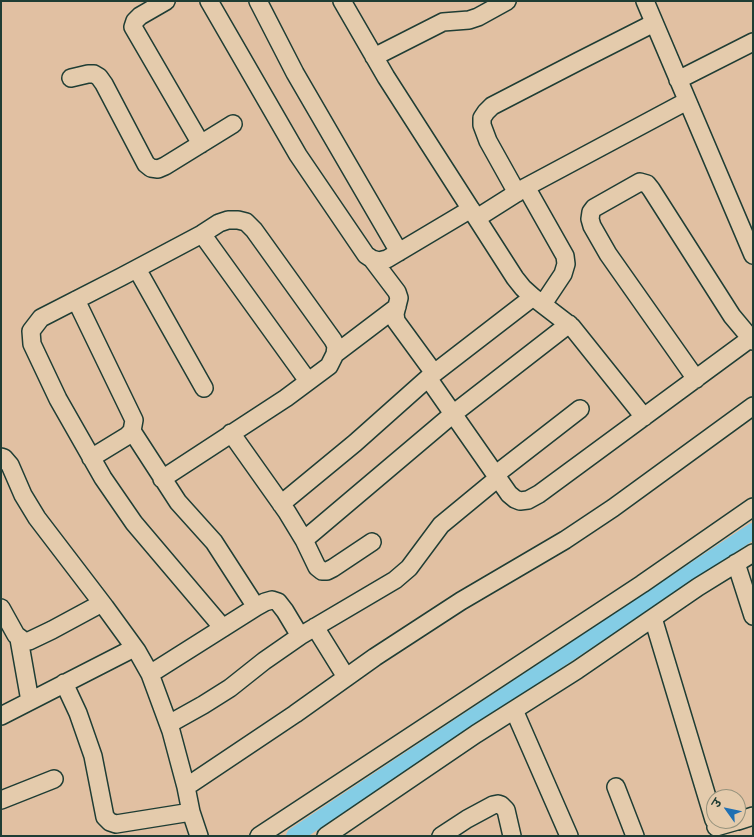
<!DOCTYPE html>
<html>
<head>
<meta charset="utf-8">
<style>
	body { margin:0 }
	#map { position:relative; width:754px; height:837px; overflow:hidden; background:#e1c0a2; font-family:Delius,"Playpen Sans Deva",sans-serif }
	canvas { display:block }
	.frame { position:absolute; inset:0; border:2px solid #1f3d34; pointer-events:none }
	.north { position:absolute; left:706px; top:789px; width:40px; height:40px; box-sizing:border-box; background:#e4cbac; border:1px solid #95927c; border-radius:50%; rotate:303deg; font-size:11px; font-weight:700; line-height:16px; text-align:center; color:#1f3d34 }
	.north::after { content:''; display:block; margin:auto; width:14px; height:18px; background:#1f6fb2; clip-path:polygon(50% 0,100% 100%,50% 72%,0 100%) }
</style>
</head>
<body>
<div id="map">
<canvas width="754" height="837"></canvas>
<div class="frame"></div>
<div class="north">उ</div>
</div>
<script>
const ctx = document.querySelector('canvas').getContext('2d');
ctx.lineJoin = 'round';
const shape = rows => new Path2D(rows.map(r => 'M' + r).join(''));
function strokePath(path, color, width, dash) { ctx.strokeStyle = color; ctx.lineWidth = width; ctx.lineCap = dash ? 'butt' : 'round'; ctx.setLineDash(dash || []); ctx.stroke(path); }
strokePath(shape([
	[294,836,753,531]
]), '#84cde5', 16);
const minor = shape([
	[166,1,140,16,135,21,133,27,201,144],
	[209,1,298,155,366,255,372,259,379,261,387,259,471,209],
	[258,1,295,73,399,252],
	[342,1,386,77,515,278,523,288,533,297,572,327,644,417],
	[645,1,753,255],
	[374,57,443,22,469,20,478,17,507,1],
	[71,78,88,74,94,74,99,77,104,84,146,164,151,168,158,169,165,166,233,124],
	[678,80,753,42],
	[526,187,565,256,566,264,563,274,543,304],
	[517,193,488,141,482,125,482,118,486,112,492,106,579,61,654,23],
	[477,218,526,187,687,101],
	[202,234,308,381],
	[372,259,397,292,399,298,395,314,396,321,434,373],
	[137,269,204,388],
	[76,300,134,420,132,431,127,436,91,458],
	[335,354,397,307],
	[428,378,509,494,515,499,520,501,528,500,539,494,751,338],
	[696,379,608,254,592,226,590,219,591,212,594,208,640,182,647,184,651,189,732,316,753,341],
	[132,431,178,502,214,542,256,607],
	[231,433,287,512,304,540,317,567,322,571,327,571,333,568,372,542],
	[1,457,4,458,10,465,23,495,37,518,105,607,137,651,150,674,171,731,186,787,191,812,199,836],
	[495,475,580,409],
	[162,479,286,398,329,366,335,354,336,346,333,340,254,230,246,222,238,220,228,220,219,223,202,234,121,277,41,318,31,331,32,344,58,399,103,478,134,523,223,628],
	[281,504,355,443,428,378,533,297],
	[304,540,453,414,569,324],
	[736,563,753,616],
	[1,608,16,635,24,641,29,641,52,630,102,603],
	[653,618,714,820],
	[315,627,346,677],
	[19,639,30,701],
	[150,674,256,607,265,602,272,600,278,602,285,611,300,636],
	[64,683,78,713,93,756,105,817,110,822,116,824,191,812],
	[514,710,569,836],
	[1,716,134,648],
	[169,724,203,705,230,688,264,661,300,636,395,580,409,568,441,525,498,478],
	[186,787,295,714,375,657,461,601,565,540,613,508,753,406],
	[616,787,635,836],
	[1,800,54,779],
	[738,821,753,816],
	[716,827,737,821],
	[259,836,642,584,753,507],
	[326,836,476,734,577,670,698,587,753,553],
	[441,836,467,819,493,805,498,804,501,805,506,810,512,836]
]);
strokePath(minor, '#1f3d34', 20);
strokePath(minor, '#e4cbac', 17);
</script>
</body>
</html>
